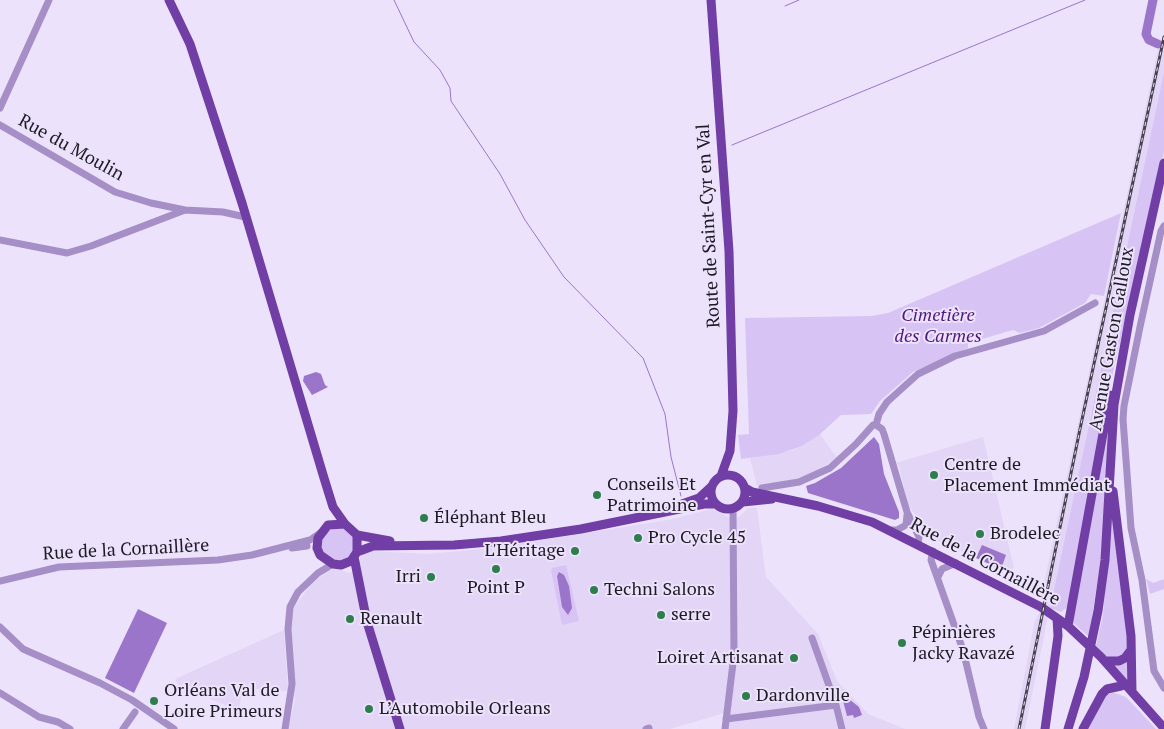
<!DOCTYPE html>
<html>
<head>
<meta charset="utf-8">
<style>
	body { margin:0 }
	canvas { display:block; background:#ece2fc }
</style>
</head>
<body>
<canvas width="1164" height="729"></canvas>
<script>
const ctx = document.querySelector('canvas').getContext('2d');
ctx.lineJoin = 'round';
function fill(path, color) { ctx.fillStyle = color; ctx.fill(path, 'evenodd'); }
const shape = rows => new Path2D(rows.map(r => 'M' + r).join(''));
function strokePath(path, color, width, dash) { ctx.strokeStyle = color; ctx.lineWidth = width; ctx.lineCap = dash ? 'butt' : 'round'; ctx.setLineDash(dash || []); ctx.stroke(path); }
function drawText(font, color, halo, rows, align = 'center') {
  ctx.font = font + ' "PT Serif",serif'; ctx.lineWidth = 4; ctx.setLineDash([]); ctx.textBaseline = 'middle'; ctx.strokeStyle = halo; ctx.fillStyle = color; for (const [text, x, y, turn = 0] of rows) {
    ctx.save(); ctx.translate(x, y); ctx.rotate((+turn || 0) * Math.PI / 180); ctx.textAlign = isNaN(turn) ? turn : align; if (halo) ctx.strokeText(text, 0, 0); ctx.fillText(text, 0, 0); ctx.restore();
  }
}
fill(shape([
	[1158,49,1164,50,1164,72,1050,608,1042,603,1043,588],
	[820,434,837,458,818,470,797,479,757,486,750,458,790,451,802,446],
	[983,437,1014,568,1001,571,926,534,919,519,908,506,899,466,896,463],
	[748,508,757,508,766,577,818,634,837,681,868,714,905,729,726,729,724,713,670,729,288,729,295,700,289,615,311,584,328,571,338,569,349,573,360,570,359,561,362,554,369,551,428,554,492,548,668,520,712,509,730,518,739,517],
	[1040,612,1048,617,1025,729,1014,729,1035,620],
	[284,630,288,691,242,688,239,711,178,685,175,679]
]), '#e2d5f6');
fill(shape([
	[1164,72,1164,152,1112,377,1069,606,1061,612,1050,608],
	[1121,213,1104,296,1091,294,1085,303,1039,328,1020,333,1013,330,968,343,968,348,913,372,880,401,871,414,841,415,819,435,802,446,779,454,741,459,738,435,749,434,745,318,871,316,888,313],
	[1109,410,1103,546,1089,637,1071,621],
	[1112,504,1129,646,1122,657,1107,657,1096,646,1103,615],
	'321 545a17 17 0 1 1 34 0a17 17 0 1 1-34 0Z',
	[566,565,579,621,562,625,551,570,552,568],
	[1164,579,1164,589,1150,594,1146,579,1153,583],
	[1131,655,1130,686,1112,665],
	[1112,692,1126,697,1156,729,1088,729,1104,698]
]), '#d8c4f4');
fill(shape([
	[316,372,321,374,325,385,328,387,312,395,303,381,304,376],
	[874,437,879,444,884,474,899,512,899,518,895,520,808,493,806,486,815,483,841,468],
	[982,545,1006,555,1001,569,976,558],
	[559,572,564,575,569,586,572,608,568,615,562,607,557,576],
	[138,609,167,623,134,693,105,678],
	[844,695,859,707,862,715,854,718,853,715,847,716,842,697]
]), '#9a75c9');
strokePath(shape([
	[394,0,414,42,440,70,450,88,451,101,500,174,525,220,564,277,643,358,665,414,671,457,681,496],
	[785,6,799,0],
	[732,145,1085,0]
]), '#9a75c9', 1);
strokePath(shape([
	[1153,0,1146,34,1149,40,1158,44]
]), '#9a75c9', 9);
strokePath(shape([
	[0,108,49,0],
	[0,125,115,192,151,203,185,210,223,212,245,217],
	[1164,226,1161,231,1140,327,1124,406,1123,419,1131,528,1142,580,1154,671,1164,688],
	[0,240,67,253,91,246,185,210],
	[876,425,879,414,887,402,918,374,955,356,1044,331,1095,303],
	[876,425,882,429,884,434,907,512,919,537,918,544],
	[762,488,799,482,830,468,856,444,873,425,876,425],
	[890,530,897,530,906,525,907,515],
	[292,548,307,546],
	[933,551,931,560,963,650,979,717,984,729],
	[938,577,942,569,956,563],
	[0,581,59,567,218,560,252,555,310,540,320,533],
	[0,627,23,649,100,683,132,700,174,729],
	[812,638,836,705,842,729],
	[0,693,39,717,58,722,70,729],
	[726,719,836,705],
	[123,729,135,712],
	[285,729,292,684,288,629,290,607,298,592,318,573,333,564],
	[646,729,649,728],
	[725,729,734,655,733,509]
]), '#a68ec6', 7);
strokePath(shape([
	[169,0,190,44,242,203,324,478,333,507,345,524],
	[711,0,729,251,733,411,730,451,721,476],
	'711 492a17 17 0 1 1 34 0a17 17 0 1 1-34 0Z',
	[745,488,752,492,818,506,872,522,1041,607,1068,626,1101,657,1164,728],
	[1113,491,1131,636,1132,692],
	[743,502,772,499],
	[679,505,699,498,712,486],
	[357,535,390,541],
	[357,552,357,535,345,524,328,525,318,538,317,548,320,555,333,564,341,565,351,561,357,552,373,546,454,545,501,541,581,529,704,504,716,504],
	[354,557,367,622,400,729],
	[1068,626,1110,395],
	[1105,661,1119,661,1125,658,1131,650],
	[1045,729,1058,636,1057,618],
	[1068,729,1084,677,1098,611,1105,560,1114,405,1130,315,1164,163],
	[1083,729,1102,694,1107,689,1121,686,1124,683]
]), '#703ea4', 9);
const rail = shape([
	[1019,729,1080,429,1164,37]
]);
strokePath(rail, '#48424f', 3);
strokePath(rail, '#ece2fc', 1, [4]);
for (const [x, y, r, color] of [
	[934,475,5,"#2e7d4d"],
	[597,495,5,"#2e7d4d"],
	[424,518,5,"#2e7d4d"],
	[980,534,5,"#2e7d4d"],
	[638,538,5,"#2e7d4d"],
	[575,551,5,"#2e7d4d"],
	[496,569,5,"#2e7d4d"],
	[431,577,5,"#2e7d4d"],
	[594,590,5,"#2e7d4d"],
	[661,615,5,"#2e7d4d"],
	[350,619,5,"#2e7d4d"],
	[902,643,5,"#2e7d4d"],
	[794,658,5,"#2e7d4d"],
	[746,696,5,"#2e7d4d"],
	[154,701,5,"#2e7d4d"],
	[369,709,5,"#2e7d4d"]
]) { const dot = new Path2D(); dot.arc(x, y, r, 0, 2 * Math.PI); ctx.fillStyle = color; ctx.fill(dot); strokePath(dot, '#ece2fc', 2); }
drawText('18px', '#1f1b24', '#ece2fc', [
	["Rue du Moulin",71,148,29],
	["Route de Saint-Cyr en Val",709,226,-93],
	["Avenue Gaston Galloux",1112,339,-80],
	["Rue de la Cornaillère",126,550,-3],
	["Rue de la Cornaillère",985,562,28]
]);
drawText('italic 18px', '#4f187d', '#ece2fc', [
	["Cimetière",938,316],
	["des Carmes",938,337]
]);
drawText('18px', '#1f1b24', '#ece2fc', [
	["Centre de",944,465],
	["Placement Immédiat",944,486],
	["Conseils Et",607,485],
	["Patrimoine",607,506],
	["Éléphant Bleu",434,518],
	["Brodelec",990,534],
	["Pro Cycle 45",648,538],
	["L'Héritage",565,551,"right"],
	["Irri",421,577,"right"],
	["Point P",496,588,"center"],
	["Techni Salons",604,590],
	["serre",671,615],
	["Renault",360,619],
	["Pépinières",912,633],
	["Jacky Ravazé",912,654],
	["Loiret Artisanat",784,658,"right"],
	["Orléans Val de",164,691],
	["Loire Primeurs",164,712],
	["Dardonville",756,696],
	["L’Automobile Orleans",379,709]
], 'left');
</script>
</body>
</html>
